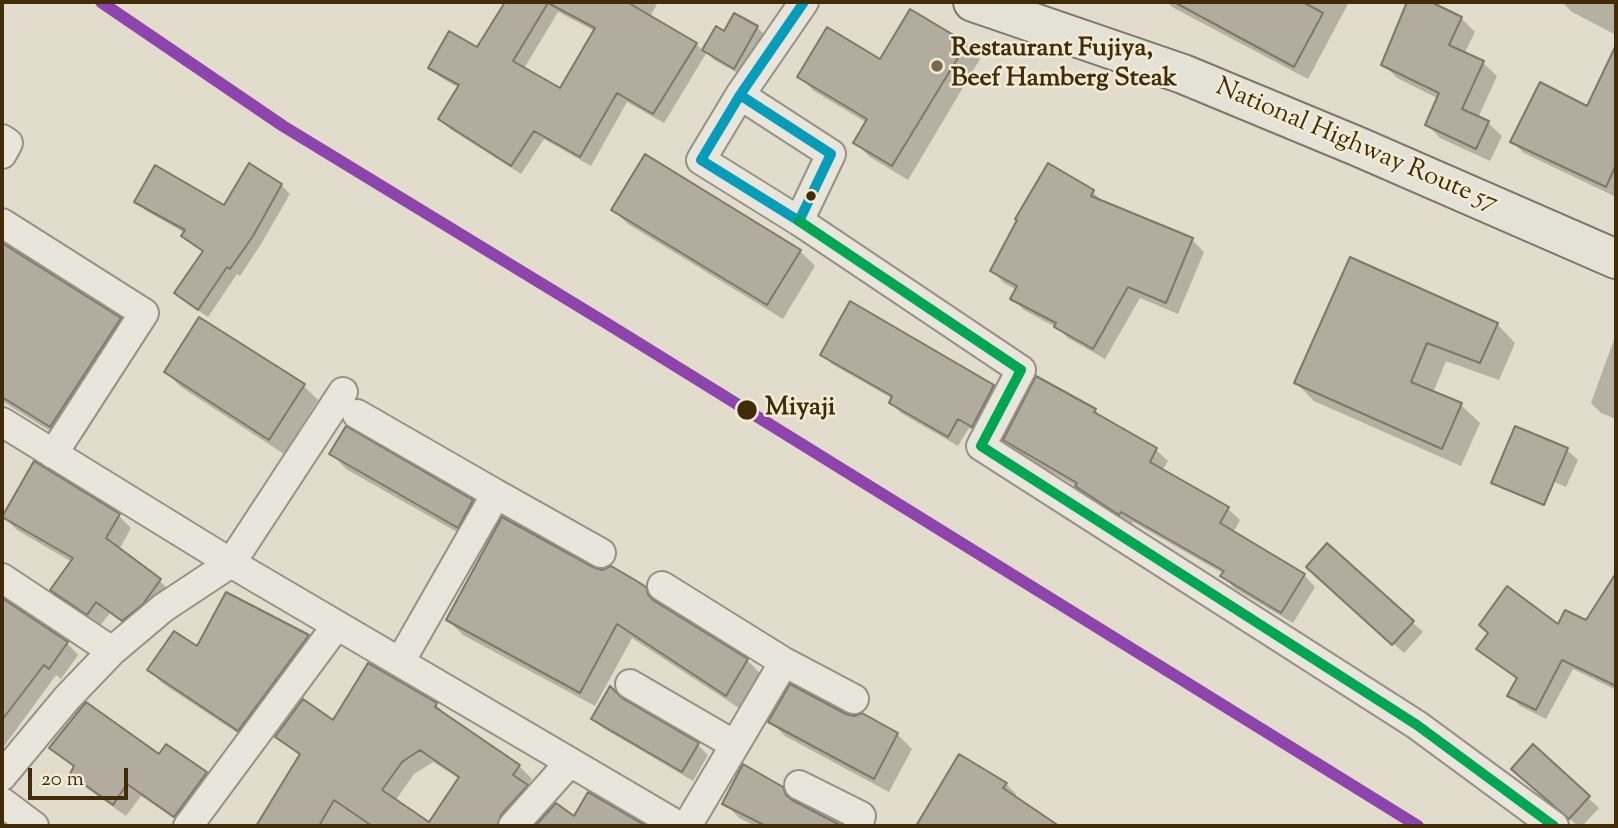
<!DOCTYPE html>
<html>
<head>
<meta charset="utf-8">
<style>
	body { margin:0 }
	#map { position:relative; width:1618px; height:828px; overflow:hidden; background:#e1dccb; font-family:"Sorts Mill Goudy",serif }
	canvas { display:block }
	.frame { position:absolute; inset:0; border:4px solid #422c07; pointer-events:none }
	.scale { position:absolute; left:28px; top:768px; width:100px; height:32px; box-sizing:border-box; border:4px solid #422c07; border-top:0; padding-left:9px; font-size:21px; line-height:24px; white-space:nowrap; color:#422c07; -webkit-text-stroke:5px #f2ecd7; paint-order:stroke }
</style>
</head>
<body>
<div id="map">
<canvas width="1618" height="828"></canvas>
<div class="frame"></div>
<div class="scale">20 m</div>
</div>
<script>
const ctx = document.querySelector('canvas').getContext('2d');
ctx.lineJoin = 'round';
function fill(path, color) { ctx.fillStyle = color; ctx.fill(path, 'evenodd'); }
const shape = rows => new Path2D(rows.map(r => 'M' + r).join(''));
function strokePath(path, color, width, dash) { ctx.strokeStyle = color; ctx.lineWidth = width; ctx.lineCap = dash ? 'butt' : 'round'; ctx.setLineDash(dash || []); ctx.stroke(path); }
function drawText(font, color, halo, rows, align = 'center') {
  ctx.font = font + ' "Sorts Mill Goudy",serif'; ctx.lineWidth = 5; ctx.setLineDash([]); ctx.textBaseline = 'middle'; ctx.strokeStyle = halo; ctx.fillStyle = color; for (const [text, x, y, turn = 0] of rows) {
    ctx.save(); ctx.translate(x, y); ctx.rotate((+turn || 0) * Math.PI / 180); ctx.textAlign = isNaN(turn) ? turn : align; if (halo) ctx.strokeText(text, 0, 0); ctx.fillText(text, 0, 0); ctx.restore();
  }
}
fill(shape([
	[512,2,658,2,650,17,696,44,703,51,716,28,725,33,757,27,767,37,745,77,714,60,707,52,664,123,627,102,591,166,544,139,521,174,450,129,440,119,459,88,440,77,430,67,478,50],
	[558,12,595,31,561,91,523,70],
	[1167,2,1349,2,1308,79,1172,7],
	[1401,2,1427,2,1461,18,1475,32,1464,54,1483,63,1497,76,1478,118,1488,123,1502,136,1490,161,1440,138,1427,124,1439,99,1397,78,1383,64,1407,5],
	[1562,2,1616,2,1616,35,1572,12],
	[966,44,980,59,908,180,870,157,855,142,867,123,814,91,799,76],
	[1616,50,1616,197,1524,153,1512,142,1588,108],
	[281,185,290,194,261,244,240,276,237,274,208,317,184,301,176,292,204,253,183,236,185,233,145,210,136,201,225,208],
	[1093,192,1104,203,1192,240,1204,252,1178,314,1140,298,1105,359,1068,338,1059,329,1024,310,1012,298,1017,290,1004,283,992,271],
	[613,210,800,251,815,266,783,319,628,224],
	[2,243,120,319,135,334,66,441,2,401],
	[1351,259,1497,324,1515,343,1499,380,1446,361,1433,393,1461,405,1480,423,1461,466,1314,401,1296,383],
	[1616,334,1616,419,1601,413,1591,403],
	[822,354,993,386,1003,396,983,436,969,428,958,446,901,413,891,403,893,399,832,364],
	[166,372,303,385,318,400,284,454,181,387],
	[1095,410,1105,421,1156,450,1168,461,1162,471,1228,509,1240,520,1233,533,1304,575,1315,587,1293,623,1234,588,1223,576,1224,574,1133,522,1131,525,1089,498,1079,488,1017,452,1005,440],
	[346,428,472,502,487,516,473,541,346,469,332,454],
	[1516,428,1567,450,1578,460,1566,487,1515,464],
	[118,515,131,528,119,550,159,580,172,593,136,632,110,613,100,626,65,602,52,590,72,562,17,530,4,517],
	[1327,546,1423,632,1404,653,1318,577],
	[592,569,645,588,661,607,747,660,762,675,742,710,632,638,595,706,463,635,448,620],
	[1616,576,1616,690,1573,669,1546,719,1520,706,1510,695,1518,680,1479,648,1559,627,1586,622],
	[2,600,67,643,78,655,61,679,56,675,2,749],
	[308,637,320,649,251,742,162,683,150,670,198,649],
	[369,665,436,705,449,717,519,766,532,779,527,786,539,798,505,826,466,800,460,779,433,762,414,774,395,801,432,826,258,826,301,757,277,737,333,722],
	[623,701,698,745,708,755,693,781,603,728,593,718],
	[846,715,897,734,912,749,889,792,785,736,770,721],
	[167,746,206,774,219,787,185,826,141,796,126,816,85,787,72,773,75,768,52,748,160,757],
	[1533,747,1599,808,1582,826,1578,826,1523,779],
	[960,756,1006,784,1016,794,1014,798,1056,826,918,826],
	[782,788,797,805,840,826,755,826,739,818,725,803]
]), '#0003');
const building = shape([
	[505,2,627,2,697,43,653,114,617,93,580,157,534,131,511,166,438,119,459,85,428,68,449,31,477,47,505,2],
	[548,3,595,28,560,88,513,61,548,3],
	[1174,2,1303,2,1323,13,1294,67,1174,2],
	[1407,2,1431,2,1462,17,1449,45,1484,61,1462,109,1489,121,1476,149,1425,125,1439,93,1381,65,1407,2],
	[910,9,967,43,892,166,853,143,867,119,797,77,827,27,880,59,910,9],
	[734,13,758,26,734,69,702,50,716,26,724,31,734,13],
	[1616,45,1616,165,1606,187,1510,142,1540,82,1587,106,1616,45],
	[645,154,801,250,767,305,611,210,645,154],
	[249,163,282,184,253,236,230,269,227,267,198,310,174,293,203,251,181,236,185,230,134,202,155,165,224,205,249,163],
	[1048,163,1094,190,1091,196,1193,238,1166,303,1128,287,1093,349,1054,327,1056,323,1010,299,1017,286,990,271,1017,220,1015,219,1048,163],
	[2,243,121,318,50,427,2,397,2,243],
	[1350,257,1498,323,1480,363,1427,343,1411,382,1462,403,1442,449,1294,383,1350,257],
	[850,301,994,385,972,427,958,419,948,437,889,403,892,396,820,355,850,301],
	[199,317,305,384,269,440,164,372,199,317],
	[1036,376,1096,409,1094,412,1157,448,1150,462,1229,507,1220,523,1305,574,1281,613,1220,576,1224,571,1121,512,1119,515,1075,486,1077,483,1003,440,1036,376],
	[346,426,473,500,458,528,329,454,346,426],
	[1515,426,1568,448,1544,505,1491,483,1515,426],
	[34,461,120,514,106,538,161,579,143,604,122,621,96,602,87,615,50,590,73,558,2,517,34,461],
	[502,517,593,567,602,570,611,566,635,580,646,587,648,594,653,600,748,659,726,696,617,624,580,693,446,620,502,517],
	[1327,543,1414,621,1392,645,1306,567,1327,543],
	[1616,573,1616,686,1562,660,1536,710,1507,696,1517,678,1476,649,1488,633,1479,625,1507,586,1558,624,1565,610,1586,620,1616,573],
	[226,592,309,635,238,731,147,670,174,631,197,646,226,592],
	[2,598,68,642,49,669,44,665,2,720,2,598],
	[368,663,437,703,435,707,520,765,513,775,528,785,501,815,497,826,372,826,334,800,319,826,256,826,300,754,275,737,303,699,333,720,368,663],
	[420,750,459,777,429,822,382,790,402,762,420,750],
	[790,684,846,714,854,716,862,713,898,733,874,779,768,722,790,684],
	[610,686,622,698,699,743,682,772,591,719,610,686],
	[86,702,159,754,166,744,207,772,174,817,127,784,113,805,70,774,74,766,49,748,86,702],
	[1533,744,1590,796,1569,819,1511,769,1533,744],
	[959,754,1007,783,1003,788,1059,826,916,826,959,754],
	[743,764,783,787,786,795,792,800,842,826,766,826,722,804,743,764],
	[588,792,646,826,535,826,556,803,574,816,588,792]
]);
fill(building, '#b1ac9d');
strokePath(building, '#7f786a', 2);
const minor = shape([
	[740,95,831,154,799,221,701,160,740,95,804,2],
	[2,139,8,143,2,154],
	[799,221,1021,370,981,446,1417,725,1554,826],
	[2,223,144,313,53,454],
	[357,414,496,494,400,662],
	[2,422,231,563,679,826],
	[496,494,601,553],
	[2,578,112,651],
	[662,586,784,662,687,826],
	[784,662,854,699],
	[630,684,735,745],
	[2,776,67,698,112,651,163,608,231,563,343,392],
	[799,785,861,816,858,826],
	[2,802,34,826],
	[188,826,337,625],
	[513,826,570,762]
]);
const trunk = shape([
	[973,2,1183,74,1359,147,1616,259]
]);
strokePath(minor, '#979183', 32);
strokePath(trunk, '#7f786a', 42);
strokePath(minor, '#e8e5dd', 28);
strokePath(trunk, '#e4e1d7', 38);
const rail = shape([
	[101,2,283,126,611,326,1418,826]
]);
strokePath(rail, '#a9a49a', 8);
strokePath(rail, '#f2ecd7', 5, [16]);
strokePath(shape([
	[740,95,831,154,799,221,701,160,740,95,804,2]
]), '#079cba', 10);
strokePath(shape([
	[799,221,1021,370,981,446,1417,725,1554,826]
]), '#00a651', 10);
strokePath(shape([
	[101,2,283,126,611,326,1418,826]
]), '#8e44ad', 12);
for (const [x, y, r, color] of [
	[937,66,7,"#7a6a4c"],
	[811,196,6,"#422c07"],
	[747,410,11,"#422c07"]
]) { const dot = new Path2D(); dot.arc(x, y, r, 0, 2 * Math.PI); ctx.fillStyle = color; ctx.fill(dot); strokePath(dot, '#f2ecd7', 2.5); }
drawText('bold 26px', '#422c07', '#f2ecd7', [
	["Restaurant Fujiya,",951,51],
	["Beef Hamberg Steak",951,81]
], 'left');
drawText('26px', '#422c07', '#f2ecd7', [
	["National Highway Route 57",1356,147,23]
]);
drawText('bold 26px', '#422c07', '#f2ecd7', [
	["Miyaji",765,410]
], 'left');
</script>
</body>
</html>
